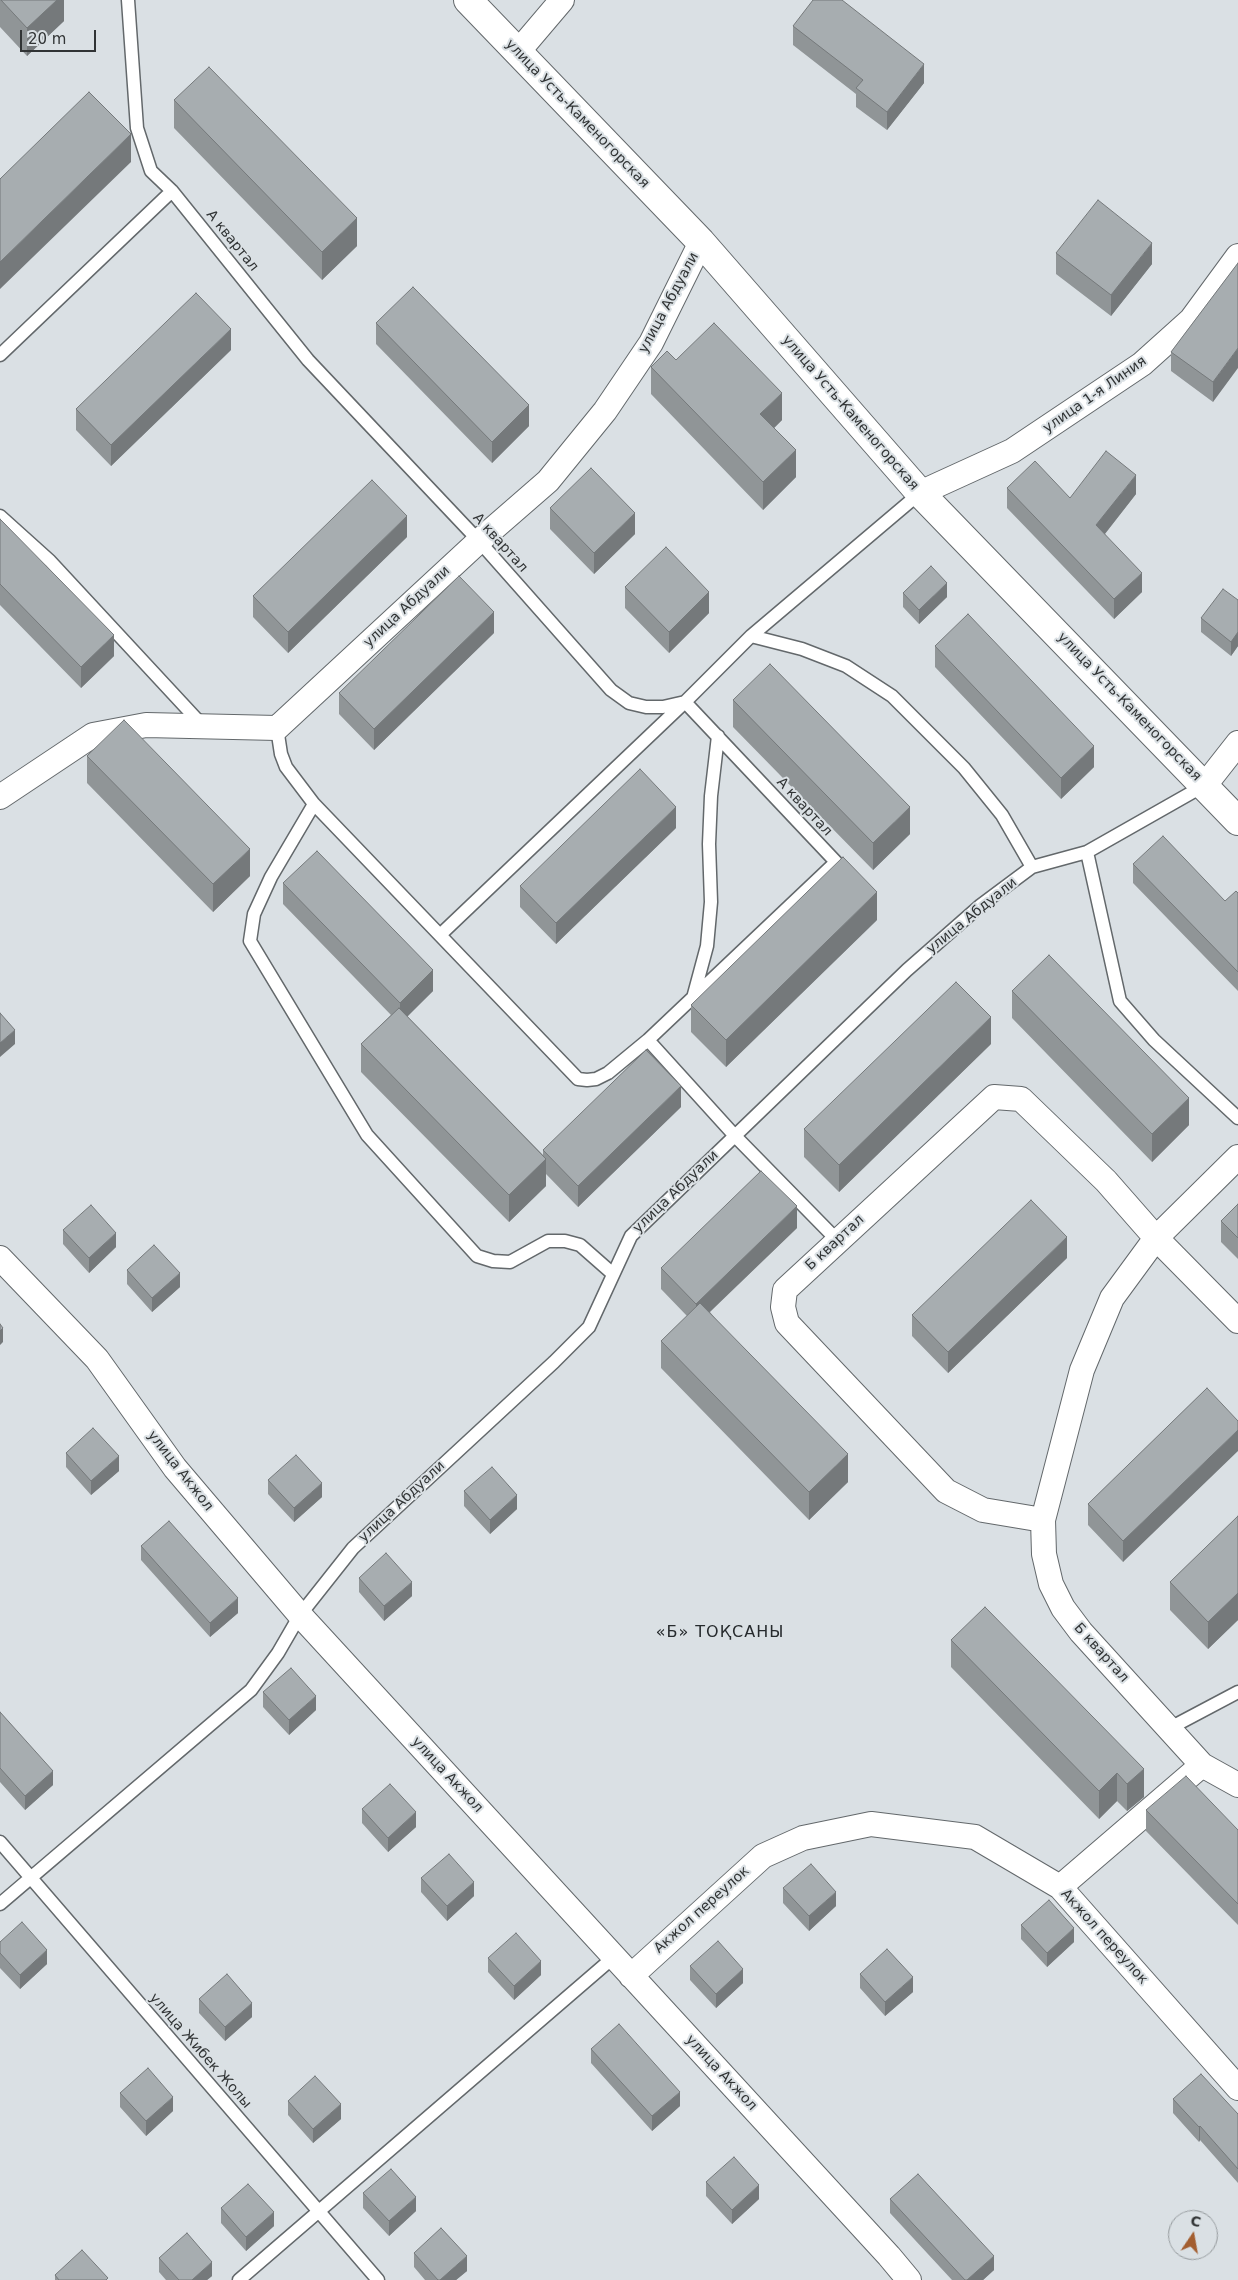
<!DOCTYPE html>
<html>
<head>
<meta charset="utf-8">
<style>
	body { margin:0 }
	#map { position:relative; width:1238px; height:2280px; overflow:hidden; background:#dae0e4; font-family:"DejaVu Sans",sans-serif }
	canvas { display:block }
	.north { position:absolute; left:1168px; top:2210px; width:50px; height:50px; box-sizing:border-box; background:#dae0e4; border:1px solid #969b9e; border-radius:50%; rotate:12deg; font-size:14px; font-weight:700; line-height:20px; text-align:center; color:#313435 }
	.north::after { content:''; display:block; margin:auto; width:18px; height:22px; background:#a35e30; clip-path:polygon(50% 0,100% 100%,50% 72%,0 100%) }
	.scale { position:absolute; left:20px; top:30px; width:76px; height:22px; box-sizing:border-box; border:2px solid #313435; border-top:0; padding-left:6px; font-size:15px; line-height:18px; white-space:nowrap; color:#313435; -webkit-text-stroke:4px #dae0e4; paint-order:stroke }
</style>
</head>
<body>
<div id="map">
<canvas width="1238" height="2280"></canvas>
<div class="north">С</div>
<div class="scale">20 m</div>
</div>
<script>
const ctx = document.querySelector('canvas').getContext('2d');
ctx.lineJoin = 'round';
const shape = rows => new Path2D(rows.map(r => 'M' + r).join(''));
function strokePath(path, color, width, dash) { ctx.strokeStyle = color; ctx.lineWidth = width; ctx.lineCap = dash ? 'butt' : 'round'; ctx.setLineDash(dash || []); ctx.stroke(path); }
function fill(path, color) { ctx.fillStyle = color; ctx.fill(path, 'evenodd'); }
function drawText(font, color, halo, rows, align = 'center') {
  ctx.font = font + ' "DejaVu Sans",sans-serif'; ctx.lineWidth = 4; ctx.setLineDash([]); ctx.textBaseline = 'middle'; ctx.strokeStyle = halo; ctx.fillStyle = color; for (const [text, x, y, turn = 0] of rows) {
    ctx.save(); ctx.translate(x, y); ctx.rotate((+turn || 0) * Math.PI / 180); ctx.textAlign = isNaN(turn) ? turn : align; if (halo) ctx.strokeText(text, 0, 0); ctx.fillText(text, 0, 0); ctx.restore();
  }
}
const service = shape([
	[128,0,137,128,151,171,172,191,308,360,479,541,611,690,629,703,646,707,663,707,685,702,836,862,648,1040,608,1073,596,1079,587,1080,578,1079,314,804,286,767,281,754,277,728],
	[0,355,172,191],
	[0,516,50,561,203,726],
	[751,636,802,649,846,666,892,696,964,768,1002,815,1032,867],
	[314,804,271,877,254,914,250,941,367,1135,477,1256,493,1261,510,1262,548,1241,565,1241,580,1245,613,1274],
	[1087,852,1120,1001,1154,1040,1238,1118],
	[440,935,685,702,751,636,920,493],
	[693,998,707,946,711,902,709,844,711,796,718,736],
	[648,1040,735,1136,837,1240],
	[1170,1728,1238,1692],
	[0,1842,378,2280],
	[0,1904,251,1690,278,1653,300,1615,353,1548,554,1362,589,1327,631,1236,907,970,981,905,1032,867,1087,852,1205,785],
	[239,2280,615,1956]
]);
const minor = shape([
	[517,53,562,0],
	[920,493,1012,451,1142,364,1191,320,1238,256],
	[1205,785,1238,743],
	[0,797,93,735,146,725,277,728,479,541,548,481,605,411,651,343,701,242],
	[0,1258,97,1359,175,1468,300,1615,889,2256,909,2280],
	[1238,1321,1156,1238,1106,1181,1021,1099,994,1097,785,1290,783,1307,787,1323,946,1491,983,1510,1043,1520,1044,1554,1051,1584,1063,1608,1081,1632,1202,1765,1238,1785],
	[1043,1520,1082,1370,1112,1298,1156,1238,1238,1157],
	[1060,1887,1202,1765],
	[631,1976,763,1856,803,1838,871,1824,975,1837,1060,1887,1238,2088]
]);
const tertiary = shape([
	[468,0,701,242,920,493,1238,821]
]);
strokePath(service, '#63686b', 15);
strokePath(minor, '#63686b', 26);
strokePath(tertiary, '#63686b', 30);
strokePath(service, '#fff', 12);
strokePath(minor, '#fff', 24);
strokePath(tertiary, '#fff', 28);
fill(shape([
	[0,0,64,0,64,21,27,56,0,27],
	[793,26,924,83,887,130,856,107,856,94,793,45],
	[174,100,357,246,322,280,174,128],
	[1056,253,1152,264,1111,316,1056,274],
	[1238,263,1213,402,1171,371,1171,352],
	[376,323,529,426,492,463,376,344],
	[231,350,111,466,76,430,76,409],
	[676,360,782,420,774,428,796,477,763,510,651,394,651,367],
	[1007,488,1070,498,1136,494,1105,534,1142,592,1114,619,1007,508],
	[550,508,635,534,594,574,550,529],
	[0,519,114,656,81,688,0,605],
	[407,537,288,653,253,617,253,596],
	[625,587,709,613,669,653,625,608],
	[903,593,947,597,919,624,903,607],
	[1238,600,1238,646,1231,656,1201,632,1201,618],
	[494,633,374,750,339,714,339,693],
	[935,646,1094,767,1061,799,935,667],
	[733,700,910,834,873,870,733,727],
	[87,756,250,876,213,912,87,783],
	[676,828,556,944,520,907,520,886],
	[1133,864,1225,901,1238,893,1238,991,1133,883],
	[283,883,433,991,407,1016,543,1155,543,1150,681,1107,578,1207,546,1174,546,1186,509,1222,361,1072,361,1044,391,1015,283,904],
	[877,920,726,1067,691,1032,691,1005],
	[1012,991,1189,1125,1152,1162,1012,1018],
	[991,1044,839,1192,804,1157,804,1129],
	[1238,1204,1238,1259,1221,1242,1221,1221],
	[797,1228,710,1312,848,1482,809,1520,661,1368,661,1341,687,1316,661,1289,661,1268],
	[63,1230,116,1247,89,1273,63,1244],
	[1067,1258,948,1373,912,1336,912,1315],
	[127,1270,180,1287,152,1312,127,1284],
	[1207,1388,1123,1562,1088,1525,1088,1504],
	[66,1453,119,1471,91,1495,66,1467],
	[268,1480,322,1497,294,1522,268,1494],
	[464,1491,517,1509,490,1534,464,1506],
	[1238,1516,1238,1620,1208,1649,1170,1610,1170,1582],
	[141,1546,238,1613,210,1637,141,1560],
	[359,1578,412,1596,384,1621,359,1592],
	[951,1640,1144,1769,1144,1797,1127,1811,1117,1801,1099,1819,951,1667],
	[263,1692,316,1710,289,1735,263,1707],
	[0,1712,53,1785,25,1810,0,1782],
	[362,1809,416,1827,388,1852,362,1823],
	[1146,1810,1238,1830,1238,1925,1146,1831],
	[421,1878,474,1896,447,1921,421,1892],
	[783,1888,836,1906,809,1931,783,1903],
	[1021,1925,1074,1942,1047,1967,1021,1939],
	[0,1942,47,1964,20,1989,0,1968],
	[488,1958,541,1975,514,2000,488,1972],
	[690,1966,743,1983,716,2008,690,1980],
	[860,1974,913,1992,885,2016,860,1988],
	[199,1999,252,2017,225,2041,199,2013],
	[591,2049,680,2106,652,2131,591,2063],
	[120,2093,173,2111,146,2136,120,2107],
	[1173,2099,1238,2114,1238,2183,1200,2140,1199,2142,1173,2113],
	[288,2101,341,2119,313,2143,288,2115],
	[706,2182,759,2199,732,2224,706,2196],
	[363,2193,416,2211,389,2236,363,2208],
	[890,2199,994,2270,983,2280,952,2280,890,2213],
	[221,2208,274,2226,246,2251,221,2223],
	[414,2253,467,2271,456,2280,425,2280,414,2267],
	[159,2258,212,2276,207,2280,166,2280,159,2272],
	[55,2275,108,2280,55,2280]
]), '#909597');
fill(shape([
	[57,0,64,0,64,21,27,56,27,28],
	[924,64,924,83,887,130,887,112],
	[131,134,131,162,0,289,0,262],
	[357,218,357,246,322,280,322,252],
	[1152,243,1152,264,1111,316,1111,295],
	[231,329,231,350,111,466,111,445],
	[1238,348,1238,368,1213,402,1213,382],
	[782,393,782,420,760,442,760,414],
	[529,405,529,426,492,463,492,442],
	[796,450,796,477,763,510,763,482],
	[1136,475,1136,494,1096,545,1096,525],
	[635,513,635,534,594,574,594,553],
	[407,516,407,537,288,653,288,632],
	[1142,573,1142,592,1114,619,1114,599],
	[947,583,947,597,919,624,919,610],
	[709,592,709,613,669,653,669,632],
	[494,612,494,633,374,750,374,729],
	[1238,632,1238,646,1231,656,1231,642],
	[114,635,114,656,81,688,81,667],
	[1094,746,1094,767,1061,799,1061,778],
	[676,807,676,828,556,944,556,923],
	[910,807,910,834,873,870,873,843],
	[250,849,250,876,213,912,213,884],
	[877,892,877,920,726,1067,726,1040],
	[433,970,433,991,400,1024,400,1003],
	[991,1017,991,1044,839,1192,839,1165],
	[15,1030,15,1044,0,1057,0,1043],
	[681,1086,681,1107,578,1207,578,1186],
	[1189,1098,1189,1125,1152,1162,1152,1134],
	[546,1159,546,1186,509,1222,509,1195],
	[797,1206,797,1228,696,1325,696,1304],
	[116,1233,116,1247,89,1273,89,1258],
	[1067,1237,1067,1258,948,1373,948,1352],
	[180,1273,180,1287,152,1312,152,1298],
	[3,1328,3,1342,0,1345,0,1331],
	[1238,1430,1238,1451,1123,1562,1123,1541],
	[848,1454,848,1482,809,1520,809,1492],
	[119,1456,119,1471,91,1495,91,1481],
	[322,1483,322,1497,294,1522,294,1508],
	[517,1495,517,1509,490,1534,490,1520],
	[412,1582,412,1596,384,1621,384,1606],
	[1238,1593,1238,1620,1208,1649,1208,1622],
	[238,1598,238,1613,210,1637,210,1623],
	[316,1696,316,1710,289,1735,289,1720],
	[1144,1769,1144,1797,1127,1811,1127,1784],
	[53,1771,53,1785,25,1810,25,1796],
	[1117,1773,1117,1801,1099,1819,1099,1791],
	[416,1812,416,1827,388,1852,388,1838],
	[474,1882,474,1896,447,1921,447,1906],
	[836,1892,836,1906,809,1931,809,1916],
	[1074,1928,1074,1942,1047,1967,1047,1953],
	[47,1950,47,1964,20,1989,20,1975],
	[541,1961,541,1975,514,2000,514,1986],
	[743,1969,743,1983,716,2008,716,1994],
	[913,1977,913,1992,885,2016,885,2002],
	[252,2003,252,2017,225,2041,225,2027],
	[680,2092,680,2106,652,2131,652,2116],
	[173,2097,173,2111,146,2136,146,2121],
	[341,2104,341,2119,313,2143,313,2129],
	[1200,2126,1200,2140,1199,2142,1199,2127],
	[759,2185,759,2199,732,2224,732,2210],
	[416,2197,416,2211,389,2236,389,2221],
	[274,2212,274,2226,246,2251,246,2237],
	[467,2256,467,2271,456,2280,440,2280],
	[994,2256,994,2270,983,2280,967,2280],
	[212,2262,212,2276,207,2280,192,2280]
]), '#75797b');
const building = shape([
	[1,0,57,0,27,28,1,0],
	[813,0,842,0,924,64,887,112,856,88,863,80,793,26,813,0],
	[209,67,357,218,322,252,174,100,209,67],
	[89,92,131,134,0,262,0,179,89,92],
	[1098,200,1152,243,1111,295,1056,253,1098,200],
	[1238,263,1238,348,1213,382,1171,352,1238,263],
	[413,287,529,405,492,442,376,323,413,287],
	[196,293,231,329,111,445,76,409,196,293],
	[714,323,782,393,760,414,796,450,763,482,651,367,667,351,676,360,714,323],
	[1106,451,1136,475,1096,525,1142,573,1114,599,1007,488,1035,461,1070,498,1106,451],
	[591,468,635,513,594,553,550,508,591,468],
	[372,480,407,516,288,632,253,596,372,480],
	[0,519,114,635,81,667,0,584,0,519],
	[666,547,709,592,669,632,625,587,666,547],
	[931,566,947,583,919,610,903,593,931,566],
	[459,576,494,612,374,729,339,693,459,576],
	[1223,589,1238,600,1238,632,1231,642,1201,618,1223,589],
	[968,614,1094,746,1061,778,935,646,968,614],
	[770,664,910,807,873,843,733,700,770,664],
	[124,720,250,849,213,884,87,756,124,720],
	[640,769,676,807,556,923,520,886,640,769],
	[1163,836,1225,901,1236,891,1238,893,1238,972,1133,864,1163,836],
	[317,851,433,970,400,1003,283,883,317,851],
	[843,857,877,892,726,1040,691,1005,843,857],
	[1049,955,1189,1098,1152,1134,1012,991,1049,955],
	[956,982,991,1017,839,1165,804,1129,956,982],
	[399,1008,546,1159,509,1195,361,1044,399,1008],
	[0,1013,15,1030,0,1043,0,1013],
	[646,1050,681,1086,578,1186,543,1150,646,1050],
	[761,1171,797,1206,696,1304,661,1268,761,1171],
	[1031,1200,1067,1237,948,1352,912,1315,1031,1200],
	[1238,1204,1238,1238,1221,1221,1238,1204],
	[91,1205,116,1233,89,1258,63,1230,91,1205],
	[154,1245,180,1273,152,1298,127,1270,154,1245],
	[700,1303,848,1454,809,1492,661,1341,700,1303],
	[0,1324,3,1328,0,1331,0,1324],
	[1207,1388,1238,1421,1238,1430,1123,1541,1088,1504,1207,1388],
	[93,1428,119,1456,91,1481,66,1453,93,1428],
	[296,1455,322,1483,294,1508,268,1480,296,1455],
	[492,1467,517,1495,490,1520,464,1491,492,1467],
	[1238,1516,1238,1593,1208,1622,1170,1582,1238,1516],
	[169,1521,238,1598,210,1623,141,1546,169,1521],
	[386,1553,412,1582,384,1606,359,1578,386,1553],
	[985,1607,1144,1769,1127,1784,1117,1773,1099,1791,951,1640,985,1607],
	[291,1668,316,1696,289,1720,263,1692,291,1668],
	[0,1712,53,1771,25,1796,0,1768,0,1712],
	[1186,1776,1238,1830,1238,1904,1146,1810,1186,1776],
	[390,1784,416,1812,388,1838,362,1809,390,1784],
	[449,1854,474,1882,447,1906,421,1878,449,1854],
	[811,1864,836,1892,809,1916,783,1888,811,1864],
	[1049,1900,1074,1928,1047,1953,1021,1925,1049,1900],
	[22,1922,47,1950,20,1975,0,1953,0,1942,22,1922],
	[516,1933,541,1961,514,1986,488,1958,516,1933],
	[718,1941,743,1969,716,1994,690,1966,718,1941],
	[887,1949,913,1977,885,2002,860,1974,887,1949],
	[227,1974,252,2003,225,2027,199,1999,227,1974],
	[619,2024,680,2092,652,2116,591,2049,619,2024],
	[148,2068,173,2097,146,2121,120,2093,148,2068],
	[1201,2074,1238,2114,1238,2169,1200,2126,1199,2127,1173,2099,1201,2074],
	[315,2076,341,2104,313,2129,288,2101,315,2076],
	[734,2157,759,2185,732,2210,706,2182,734,2157],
	[391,2169,416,2197,389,2221,363,2193,391,2169],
	[918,2174,994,2256,967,2280,965,2280,890,2199,918,2174],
	[248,2184,274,2212,246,2237,221,2208,248,2184],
	[441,2228,467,2256,440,2280,438,2280,414,2253,441,2228],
	[187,2233,212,2262,192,2280,179,2280,159,2258,187,2233],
	[82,2250,108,2278,106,2280,59,2280,55,2275,82,2250]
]);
fill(building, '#a7adb0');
strokePath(building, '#75797b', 1);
drawText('14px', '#313435', '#dae0e4', [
	["улица Усть-Каменогорская",577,114,46],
	["А квартал",232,241,51],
	["улица Абдуали",669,303,-62],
	["улица 1-я Линия",1095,395,-35],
	["улица Усть-Каменогорская",850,413,49],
	["А квартал",500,543,48],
	["улица Абдуали",407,607,-43],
	["улица Усть-Каменогорская",1129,707,46],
	["А квартал",804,807,47],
	["улица Абдуали",972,916,-39],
	["улица Абдуали",676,1192,-44],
	["Б квартал",835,1243,-43],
	["улица Акжол",180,1471,52],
	["улица Абдуали",402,1502,-43],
	["Б квартал",1101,1653,48],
	["улица Акжол",447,1775,47],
	["Акжол переулок",702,1910,-42],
	["Акжол переулок",1104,1937,48],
	["улица Жибек Жолы",200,2051,49],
	["улица Акжол",721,2073,47]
]);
ctx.letterSpacing = '1px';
drawText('16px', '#262a2d', '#dae0e4', [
	["«Б» ТОҚСАНЫ",720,1633]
]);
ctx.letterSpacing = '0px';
</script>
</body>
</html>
